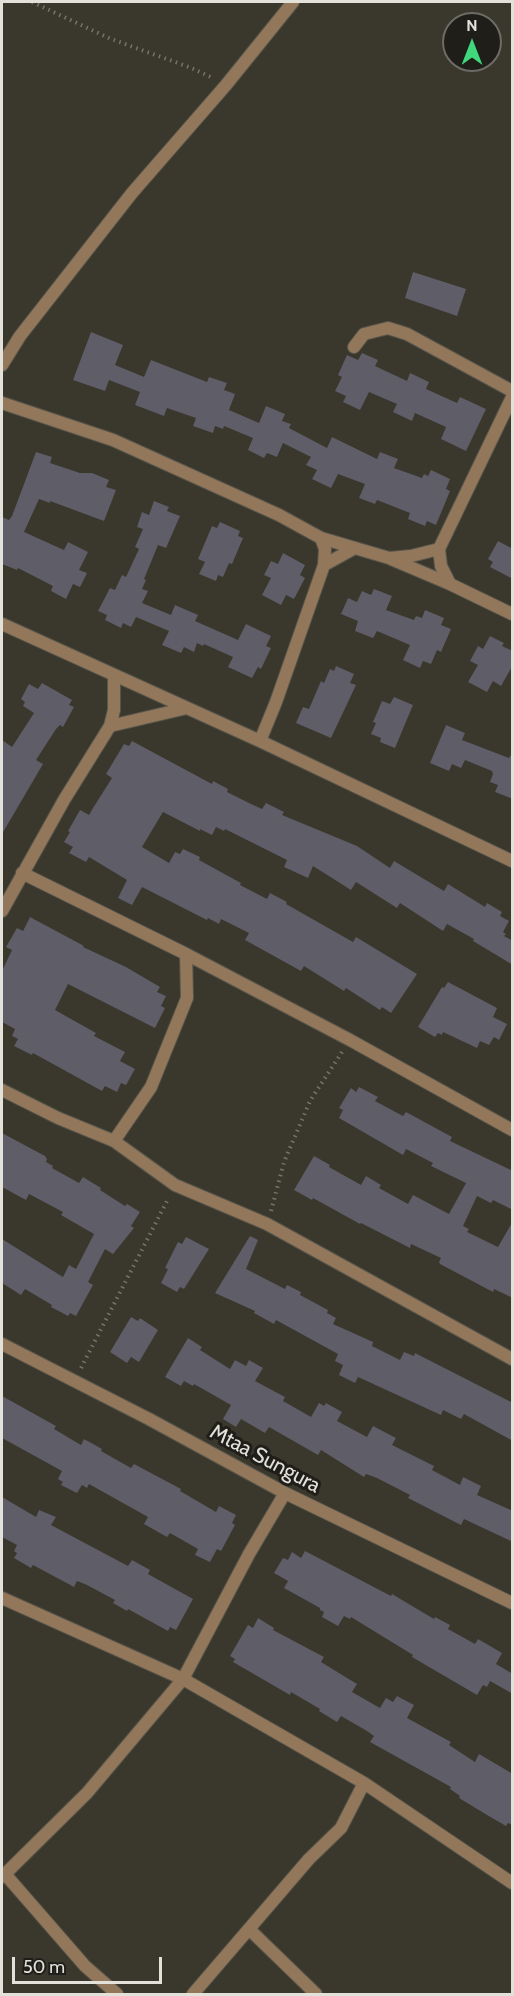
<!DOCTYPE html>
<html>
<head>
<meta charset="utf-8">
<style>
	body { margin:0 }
	#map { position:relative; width:514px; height:1996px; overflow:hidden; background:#3a372c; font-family:Cabin,sans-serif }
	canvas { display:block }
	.frame { position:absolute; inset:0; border:3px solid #e2e1da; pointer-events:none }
	.north { position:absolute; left:442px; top:12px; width:60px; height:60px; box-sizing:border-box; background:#1f1e19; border:2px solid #6d6c66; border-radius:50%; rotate:0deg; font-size:16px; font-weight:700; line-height:24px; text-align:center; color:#e2e1da }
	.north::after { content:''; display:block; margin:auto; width:21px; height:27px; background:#41d77c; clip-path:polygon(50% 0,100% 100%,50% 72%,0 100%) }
	.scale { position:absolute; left:12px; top:1957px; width:150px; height:27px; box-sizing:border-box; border:3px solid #e2e1da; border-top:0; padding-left:8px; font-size:18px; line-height:21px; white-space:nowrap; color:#e2e1da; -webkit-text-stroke:4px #1f1e19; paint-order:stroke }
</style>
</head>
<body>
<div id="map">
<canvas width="514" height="1996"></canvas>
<div class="frame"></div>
<div class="north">N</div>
<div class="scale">50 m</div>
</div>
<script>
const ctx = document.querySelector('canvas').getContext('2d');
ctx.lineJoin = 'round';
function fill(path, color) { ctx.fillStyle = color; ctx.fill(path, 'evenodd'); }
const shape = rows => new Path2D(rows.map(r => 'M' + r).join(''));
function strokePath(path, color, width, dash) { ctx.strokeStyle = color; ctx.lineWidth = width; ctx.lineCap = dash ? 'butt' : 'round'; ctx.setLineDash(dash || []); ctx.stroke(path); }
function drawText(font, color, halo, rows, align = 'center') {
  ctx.font = font + ' Cabin,sans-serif'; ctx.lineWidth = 6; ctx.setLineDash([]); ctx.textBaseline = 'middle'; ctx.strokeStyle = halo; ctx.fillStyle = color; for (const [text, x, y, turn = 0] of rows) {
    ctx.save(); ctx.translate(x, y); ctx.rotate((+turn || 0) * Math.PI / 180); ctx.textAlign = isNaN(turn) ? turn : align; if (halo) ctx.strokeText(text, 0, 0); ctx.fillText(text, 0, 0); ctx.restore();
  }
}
fill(shape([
	[413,272,466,289,457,316,405,298],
	[91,332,123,345,115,365,144,377,151,360,207,382,209,377,227,383,224,390,235,394,229,410,259,423,266,406,285,414,282,421,291,424,289,428,327,448,332,437,377,459,380,452,398,459,394,468,422,478,424,474,428,476,431,470,450,479,446,489,450,491,436,525,427,521,425,526,408,519,410,513,377,500,375,504,359,498,365,484,338,474,331,488,312,479,317,470,306,465,311,457,283,443,277,457,267,453,264,458,248,450,253,438,224,426,223,429,215,426,213,433,193,426,196,418,167,408,164,416,135,405,140,392,109,380,105,391,73,380],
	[362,353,378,360,375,366,407,381,410,373,429,382,426,389,457,403,460,397,486,409,466,451,441,439,446,427,415,413,412,421,393,412,397,404,369,392,360,410,343,402,346,396,335,391,342,377,338,375,347,355,358,360],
	[36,452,52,457,50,463,80,473,92,473,109,480,106,487,116,490,104,521,50,501,50,503,39,499,24,532,64,550,68,542,88,552,79,570,87,573,80,587,73,584,66,599,51,591,53,586,18,568,17,570,2,564,2,517,9,520,12,516],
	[154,501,169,507,167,511,180,516,166,548,158,545,144,579,146,580,142,589,148,591,142,603,171,615,175,605,198,615,195,621,238,640,246,624,271,636,266,646,271,648,261,669,258,667,252,678,228,667,233,657,204,644,203,646,197,643,194,652,184,647,181,653,162,645,169,631,136,617,131,627,123,623,121,628,105,620,107,615,98,611,110,588,115,590,122,575,126,577,139,549,135,547,143,529,137,527,142,512,149,515],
	[220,522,240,531,238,536,243,538,232,564,229,563,223,577,218,575,216,581,199,574,205,562,198,559,212,526,217,528],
	[498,541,513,549,513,579,490,567,493,562,488,559],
	[283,553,305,565,300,575,305,578,294,599,286,595,281,605,262,595,271,578,264,575,271,561,278,564],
	[374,589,392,596,386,610,414,620,416,616,422,618,425,610,444,618,441,625,451,629,441,652,437,650,431,664,423,661,420,668,403,660,410,645,377,631,373,638,355,631,358,621,341,614,348,598,357,602,362,591,371,595],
	[490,636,504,643,502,646,513,651,513,665,501,686,493,681,487,692,468,682,478,665,470,661,478,646,483,649],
	[336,666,354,674,350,683,356,685,331,738,296,723,303,707,309,709,321,681,324,683,330,669,334,671],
	[42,683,72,700,69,705,74,707,63,727,60,725,56,729,36,760,43,764,2,834,2,740,12,747,34,713,23,706,25,702,21,699,29,684,38,689],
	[394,697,413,705,395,748,380,742,381,738,371,734,376,723,373,722,382,701,390,704],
	[446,725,465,733,462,740,509,758,513,751,513,799,495,792,498,785,490,782,493,774,492,771,465,760,461,768,452,764,449,771,430,763],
	[132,741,212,784,213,781,228,789,227,792,249,803,262,809,266,803,284,812,282,815,357,846,390,868,394,861,444,891,448,884,485,907,487,903,502,912,500,916,509,921,503,932,506,934,504,936,513,941,513,965,473,941,474,939,447,924,443,931,400,903,397,908,356,882,351,890,313,866,308,878,284,867,287,860,225,829,224,831,216,827,212,835,200,829,200,831,163,812,142,847,169,863,175,852,180,854,183,849,200,857,199,860,241,883,240,885,267,899,270,893,287,902,286,904,353,942,356,937,417,974,391,1013,382,1007,380,1010,346,988,344,991,304,966,301,971,245,940,249,933,221,919,219,924,208,918,207,920,142,887,132,905,118,898,127,880,89,857,86,862,69,853,73,847,64,842,70,832,68,831,80,810,89,815,93,808,112,778,106,774,124,744,129,746],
	[30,917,84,946,83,947,126,967,160,987,157,992,166,996,161,1006,165,1008,155,1028,68,984,55,1010,96,1033,94,1036,125,1052,120,1061,135,1069,126,1085,121,1083,117,1092,105,1086,102,1091,33,1053,32,1055,14,1046,18,1039,12,1036,15,1029,2,1022,2,971,12,950,6,947,17,928,23,931],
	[448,982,497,1008,493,1017,507,1024,499,1040,494,1037,489,1045,480,1041,477,1048,443,1032,442,1035,438,1033,435,1037,418,1027,442,987,444,988],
	[359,1087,378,1097,375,1101,403,1116,406,1112,452,1137,450,1141,513,1171,513,1210,493,1200,491,1203,477,1196,463,1226,469,1229,467,1232,498,1247,513,1221,513,1298,494,1289,493,1292,440,1264,439,1262,441,1258,411,1244,410,1248,361,1223,360,1224,313,1198,312,1200,294,1190,314,1156,330,1165,329,1167,361,1185,366,1176,381,1185,379,1188,408,1204,413,1195,449,1214,466,1183,431,1166,433,1163,406,1149,403,1155,339,1118,343,1110,339,1108,351,1088,356,1092],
	[2,1133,45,1156,47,1159,46,1162,53,1166,52,1168,79,1183,83,1177,101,1188,100,1190,125,1206,127,1204,140,1212,131,1226,134,1228,113,1254,105,1249,88,1282,93,1285,76,1316,70,1313,68,1316,51,1307,52,1305,25,1289,21,1295,2,1283,2,1239,63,1277,69,1265,76,1269,94,1234,61,1215,63,1212,29,1194,26,1200,2,1187],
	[250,1236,258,1240,246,1269,285,1289,287,1285,301,1292,300,1295,328,1310,327,1313,336,1318,333,1324,373,1342,372,1346,400,1360,404,1352,414,1356,415,1353,513,1403,513,1441,464,1414,461,1419,443,1410,441,1415,358,1377,355,1383,339,1375,343,1365,335,1361,338,1354,276,1320,274,1324,254,1313,255,1311,215,1293],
	[186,1237,209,1249,184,1289,180,1287,177,1292,161,1283,168,1269,165,1268,178,1242,182,1244],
	[131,1317,138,1321,140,1318,158,1330,139,1362,131,1357,127,1363,110,1352],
	[188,1338,202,1347,200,1350,230,1369,235,1360,246,1366,249,1360,263,1368,255,1381,285,1397,283,1401,311,1417,319,1403,324,1406,326,1403,342,1412,337,1421,367,1437,373,1426,396,1438,392,1445,434,1466,432,1470,460,1485,463,1477,481,1486,477,1495,513,1511,513,1542,464,1519,461,1525,408,1498,410,1495,377,1478,366,1474,364,1477,321,1450,318,1455,269,1427,265,1433,241,1419,236,1427,223,1419,231,1405,194,1384,193,1386,184,1381,181,1386,165,1377],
	[2,1396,56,1426,54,1429,81,1445,84,1439,102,1449,101,1451,131,1468,134,1464,181,1489,180,1491,216,1512,219,1506,236,1515,232,1523,235,1525,221,1551,217,1549,210,1562,195,1555,198,1549,170,1533,167,1537,144,1524,148,1517,89,1484,87,1488,82,1485,77,1493,61,1485,63,1482,58,1479,62,1471,2,1438],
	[2,1497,36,1517,39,1510,56,1517,51,1525,128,1566,132,1560,150,1570,148,1574,193,1599,176,1630,170,1627,168,1631,128,1609,127,1611,113,1603,115,1600,87,1585,77,1581,74,1587,33,1565,31,1568,14,1558,17,1553,14,1551,17,1545,2,1537],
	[305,1551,391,1596,392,1594,434,1619,435,1617,450,1625,448,1629,475,1644,478,1639,502,1653,496,1664,513,1674,513,1694,490,1681,487,1687,483,1685,477,1695,412,1657,413,1655,351,1617,350,1619,344,1616,338,1626,322,1617,324,1612,320,1610,320,1608,284,1588,288,1581,274,1573,283,1558,288,1560,292,1552,301,1558],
	[258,1618,274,1628,273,1630,324,1657,321,1662,357,1684,352,1692,380,1708,386,1698,393,1702,397,1696,414,1705,407,1718,451,1742,449,1745,475,1762,479,1754,513,1774,513,1825,508,1823,506,1826,487,1815,459,1798,460,1796,450,1789,451,1787,370,1742,374,1736,367,1731,341,1716,337,1722,319,1711,320,1709,291,1692,290,1695,233,1662,235,1659,230,1656,248,1625,253,1628]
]), '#5e5d68');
const minor = shape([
	[354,347,364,334,388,328,407,334,512,391],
	[2,365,20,336,132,193,226,85,293,2],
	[512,397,439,549,441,566,450,584,512,614],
	[2,403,113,440,279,515,321,538,325,549,324,565,276,702,260,741],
	[321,538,389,558,411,556,439,549],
	[391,559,450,584],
	[324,565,353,549],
	[2,624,260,741,512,861],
	[110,726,187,708],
	[22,873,186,954,350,1040,512,1130],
	[2,911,64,800,110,726,114,710,114,675],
	[2,1090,58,1118,114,1141,175,1185,267,1224,512,1359],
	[114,1141,151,1087,187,998,186,954],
	[2,1344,149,1419,285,1493,512,1603],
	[2,1598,183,1679,364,1783,512,1883],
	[5,1874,85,1966,117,1994],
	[2,1877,87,1793,183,1679,249,1554,285,1493],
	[250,1930,316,1994],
	[193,1994,309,1859,341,1828,364,1783]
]);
strokePath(minor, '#58564b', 14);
strokePath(shape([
	[32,2,111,39,189,67,213,78],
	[271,1211,284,1162,310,1101,342,1052],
	[81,1368,168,1199]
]), '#76746b', 4, [1.5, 4.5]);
strokePath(minor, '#93775b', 12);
drawText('21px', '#e2e1da', '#1f1e19', [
	["Mtaa Sungura",265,1459,28]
]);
</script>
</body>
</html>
